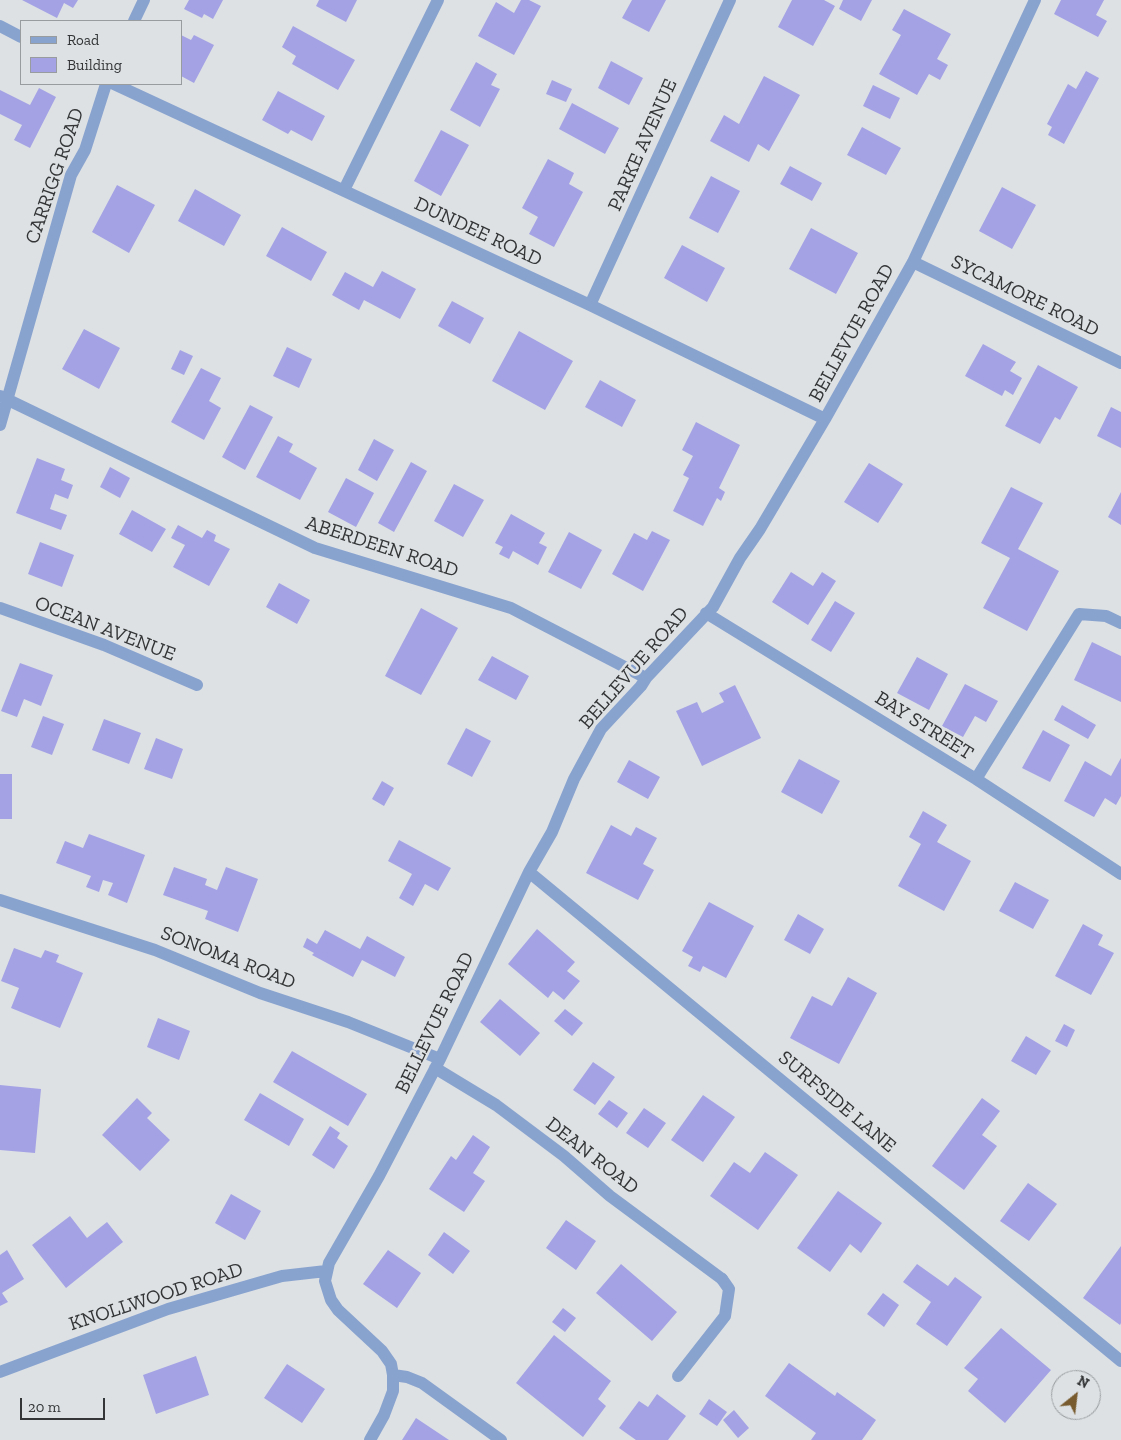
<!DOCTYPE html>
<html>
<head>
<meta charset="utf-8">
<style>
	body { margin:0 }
	#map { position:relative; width:1121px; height:1440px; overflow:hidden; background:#dde1e4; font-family:"Zilla Slab",serif }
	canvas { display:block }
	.legend { position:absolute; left:20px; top:20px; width:162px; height:65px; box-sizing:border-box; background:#dde1e4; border:1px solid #999c9e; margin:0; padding:6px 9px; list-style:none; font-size:15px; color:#333536 }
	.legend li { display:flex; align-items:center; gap:10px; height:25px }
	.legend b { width:25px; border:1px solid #999c9e }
	.north { position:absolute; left:1051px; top:1370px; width:50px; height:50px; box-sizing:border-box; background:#dde1e4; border:1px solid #999c9e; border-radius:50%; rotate:29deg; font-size:14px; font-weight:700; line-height:20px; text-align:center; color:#333536 }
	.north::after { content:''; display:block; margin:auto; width:18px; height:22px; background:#785b2e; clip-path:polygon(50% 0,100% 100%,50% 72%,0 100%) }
	.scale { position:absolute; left:20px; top:1398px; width:85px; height:22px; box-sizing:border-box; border:2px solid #333536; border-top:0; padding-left:6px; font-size:15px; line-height:18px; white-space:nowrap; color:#333536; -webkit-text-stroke:4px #dde1e4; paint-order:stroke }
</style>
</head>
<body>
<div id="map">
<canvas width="1121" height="1440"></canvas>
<ul class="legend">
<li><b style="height:6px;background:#89a3cf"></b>Road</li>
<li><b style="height:14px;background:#a4a2e5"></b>Building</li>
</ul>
<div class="north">N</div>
<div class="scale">20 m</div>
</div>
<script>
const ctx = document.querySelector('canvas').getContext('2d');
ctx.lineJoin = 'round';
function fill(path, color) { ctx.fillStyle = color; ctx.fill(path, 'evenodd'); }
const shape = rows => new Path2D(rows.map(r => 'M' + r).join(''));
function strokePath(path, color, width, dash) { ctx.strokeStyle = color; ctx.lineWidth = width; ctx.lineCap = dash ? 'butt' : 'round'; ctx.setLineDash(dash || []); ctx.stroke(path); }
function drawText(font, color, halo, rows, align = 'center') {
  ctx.font = font + ' "Zilla Slab",serif'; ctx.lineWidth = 5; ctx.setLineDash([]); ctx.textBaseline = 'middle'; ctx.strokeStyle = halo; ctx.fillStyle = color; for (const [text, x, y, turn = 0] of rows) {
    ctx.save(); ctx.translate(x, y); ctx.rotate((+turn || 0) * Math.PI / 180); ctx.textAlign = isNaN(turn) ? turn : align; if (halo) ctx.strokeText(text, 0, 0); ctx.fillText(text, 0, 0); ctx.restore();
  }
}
fill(shape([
	[22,0,78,0,73,8,64,3,57,18],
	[189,0,223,0,213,19,204,14,202,18,184,9],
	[319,0,357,0,346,22,316,6],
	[521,0,529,0,541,6,514,55,478,36,496,2,514,13],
	[632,0,666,0,649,32,622,18],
	[792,0,824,0,835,6,813,46,778,27],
	[843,0,872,0,861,21,839,9],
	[1061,0,1104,0,1096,15,1107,21,1098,37,1054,14],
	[904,9,951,34,937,59,948,65,940,80,929,74,917,95,879,74,901,35,892,30],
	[293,26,355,60,338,90,292,64,296,56,282,47],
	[181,35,191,40,194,35,214,45,194,83,181,76],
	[611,61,643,78,629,105,598,88],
	[476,62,497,74,491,85,500,89,480,127,450,110],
	[1086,71,1099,78,1064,144,1048,135,1052,127,1047,124,1068,84,1076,89],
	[764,76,800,95,769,151,758,144,749,162,710,141,724,115,739,124],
	[552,80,572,89,566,102,546,94],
	[873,85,900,98,890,119,863,106],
	[39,88,56,97,30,148,14,140,22,125,0,114,0,90,30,105],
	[278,91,325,116,312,141,291,130,288,134,262,120],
	[572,103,619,128,605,154,559,129],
	[862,127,901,148,886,175,847,155],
	[441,130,469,145,441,196,414,181],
	[548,159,574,173,569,184,583,192,554,247,529,234,538,217,522,208],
	[790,166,822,183,812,201,780,184],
	[711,176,740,191,718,233,689,218],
	[117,185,155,205,129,253,92,232],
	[1002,187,1036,205,1012,249,979,231],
	[195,189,241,215,224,246,178,221],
	[282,227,327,252,311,281,266,256],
	[811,228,858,253,836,294,789,269],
	[682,245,725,268,707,302,664,278],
	[382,271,416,289,400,319,364,300,359,310,332,295,345,272,373,287],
	[452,301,484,318,470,344,438,326],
	[84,329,120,348,99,389,62,369],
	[519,331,573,361,545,410,492,381],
	[983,344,1016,362,1010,371,1022,378,1013,395,1005,390,1002,396,965,376],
	[287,347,312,359,299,388,273,376],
	[180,350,193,356,184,375,171,369],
	[1038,365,1078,387,1060,420,1055,417,1040,444,1005,426],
	[201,368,221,378,209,401,221,408,204,440,171,422],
	[600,380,636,400,622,427,585,407],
	[250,405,273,417,245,470,222,457],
	[1111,407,1121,412,1121,448,1097,436],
	[696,422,740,445,719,488,725,492,721,501,717,498,703,526,673,511,689,478,683,475,693,456,682,450],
	[278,436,293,444,289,452,317,468,300,500,256,477],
	[374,439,394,450,377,481,358,470],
	[37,458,65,469,61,480,73,485,68,499,55,494,50,509,67,515,61,530,16,513],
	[411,462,427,471,394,532,378,523],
	[869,463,903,484,878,523,844,502],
	[110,467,130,478,120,498,100,487],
	[346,478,374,493,356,527,328,512],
	[454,484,484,500,463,537,434,521],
	[1011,487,1043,503,1018,549,1059,571,1027,631,983,608,1010,558,981,543],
	[1121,492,1121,525,1108,517],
	[132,510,166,529,152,552,119,534],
	[511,514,545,533,539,543,547,547,538,565,513,551,509,559,499,554,503,547,495,543],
	[178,525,202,538,207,530,216,535,214,541,230,549,209,586,173,567,185,545,171,538],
	[652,531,670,540,643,591,612,574,634,533,647,540],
	[569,532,602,550,581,589,548,572],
	[40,542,74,555,62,587,28,574],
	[791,572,813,586,822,572,836,581,808,625,772,602],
	[279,583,310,600,297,624,266,607],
	[835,601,855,613,831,652,811,640],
	[421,608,458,628,421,695,385,676],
	[1092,642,1121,656,1121,702,1074,680],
	[492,656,529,676,516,700,478,680],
	[917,657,948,674,929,710,897,693],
	[20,663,53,675,41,706,24,699,17,717,1,711],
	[965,684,998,701,986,722,975,716,963,737,942,726],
	[735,685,761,738,702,766,676,711,697,702,702,713,724,702,719,693],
	[1062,705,1096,725,1088,739,1054,720],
	[43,716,64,724,52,755,31,747],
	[104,719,141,733,129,764,92,750],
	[466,728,491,741,472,777,447,764],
	[1043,730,1070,745,1050,782,1022,768],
	[156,738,183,749,172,779,144,769],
	[1121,758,1121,796,1116,805,1105,798,1094,817,1064,801,1085,761,1111,776],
	[799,759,840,781,822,814,781,792],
	[629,760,660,777,648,799,617,782],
	[0,774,12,774,12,819,0,819],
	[382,781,394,788,384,806,372,799],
	[923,811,947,825,937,842,971,861,944,911,898,886,921,844,909,837],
	[611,825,631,836,636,827,657,838,643,864,654,870,638,900,586,873],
	[89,834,145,855,127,903,108,895,113,883,103,880,99,892,86,887,91,876,56,863,65,841,83,848],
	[399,840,451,868,438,891,425,884,413,906,399,898,412,874,388,861],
	[174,867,207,879,205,885,217,890,226,867,258,879,238,932,205,919,208,911,163,895],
	[1015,882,1049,900,1033,929,999,911],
	[709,902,754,926,726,978,703,966,700,972,688,966,693,957,682,951],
	[798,914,824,929,810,954,784,940],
	[1083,924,1103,935,1098,945,1114,953,1091,995,1055,976],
	[537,929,575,962,567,971,580,981,564,1000,553,991,548,998,508,964],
	[325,930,360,949,367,936,405,957,395,977,362,960,353,977,312,955,314,953,303,947,307,938,317,944],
	[14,948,41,958,45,950,59,955,56,962,83,973,60,1028,11,1008,19,988,1,981],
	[848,977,877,993,839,1064,790,1038,812,996,832,1006],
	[500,999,540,1033,520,1056,480,1022],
	[565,1009,583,1023,572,1036,554,1021],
	[158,1018,190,1031,179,1060,147,1047],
	[1064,1024,1075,1030,1067,1047,1055,1041],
	[1026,1036,1051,1051,1036,1075,1011,1061],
	[292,1051,367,1094,348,1126,273,1082],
	[593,1062,615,1077,595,1105,573,1090],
	[0,1085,41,1089,35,1153,0,1150],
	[260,1093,304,1119,289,1146,244,1120],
	[703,1095,735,1117,703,1162,671,1140],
	[137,1098,152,1113,147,1118,170,1140,140,1171,102,1135],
	[982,1098,1000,1111,982,1135,997,1146,964,1190,932,1166],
	[609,1100,628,1113,617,1128,598,1114],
	[644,1108,666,1123,648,1148,626,1133],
	[330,1126,340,1133,337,1138,348,1146,334,1169,312,1155],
	[473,1135,490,1147,473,1173,485,1181,464,1212,429,1189,451,1156,456,1160],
	[765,1152,798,1175,758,1230,710,1196,734,1162,750,1173],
	[1028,1183,1057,1204,1029,1241,1000,1221],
	[838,1191,882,1223,861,1253,850,1244,830,1272,797,1248],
	[231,1194,261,1211,245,1240,215,1223],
	[70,1216,87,1238,107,1222,123,1242,66,1288,32,1245],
	[566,1220,596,1241,576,1270,546,1248],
	[444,1232,470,1251,453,1274,428,1255],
	[1121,1246,1121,1323,1120,1325,1083,1298],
	[7,1250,24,1279,2,1293,8,1302,0,1306,0,1255],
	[388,1250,421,1273,397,1308,363,1284],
	[621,1264,677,1312,652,1341,596,1293],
	[917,1264,948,1286,955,1277,982,1297,947,1346,916,1324,931,1302,903,1282],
	[883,1293,899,1305,884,1327,867,1314],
	[563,1308,576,1318,565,1332,552,1322],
	[1001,1328,1051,1370,1005,1423,968,1391,978,1379,964,1368],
	[554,1335,611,1381,598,1399,606,1406,583,1437,516,1383],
	[196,1356,209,1395,156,1414,143,1375],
	[789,1363,835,1396,837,1392,876,1420,862,1440,811,1440,816,1433,765,1396],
	[287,1364,325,1389,302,1423,264,1398],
	[657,1394,686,1416,668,1440,636,1440,619,1428,639,1401,648,1407],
	[709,1399,727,1412,717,1426,699,1414],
	[734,1410,749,1428,738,1438,723,1420],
	[416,1418,449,1440,402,1440]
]), '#a4a2e5');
strokePath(shape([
	[678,1376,725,1316,729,1289,722,1279]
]), '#89a3cf', 12);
strokePath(shape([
	[134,21,144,0],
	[0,26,21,37],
	[114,84,590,305,825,419],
	[344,190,438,0],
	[913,262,1121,363],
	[590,305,730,0],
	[0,396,315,548,511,608,646,678],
	[0,425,71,175,85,150,106,84],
	[0,608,104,645,197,685],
	[706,613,976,779,1121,874],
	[976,779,1079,614,1106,616,1121,623],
	[529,872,1121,1361],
	[0,900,155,950,260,993,348,1022,440,1059],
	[435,1068,496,1105,564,1156,610,1196,722,1279],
	[0,1372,168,1309,282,1276,326,1271],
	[393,1375,407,1377,422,1383,501,1440],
	[370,1440,384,1415,393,1391,393,1375,391,1364,382,1351,338,1310,331,1300,325,1281,329,1263,379,1176,440,1059,529,872,552,832,574,779,601,729,641,686,646,678,713,607,740,558,760,529,825,419,913,262,1035,0]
]), '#89a3cf', 12);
drawText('20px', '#333536', '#dde1e4', [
	["PARKE AVENUE",643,145,-66],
	["CARRIGG ROAD",55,176,-71],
	["DUNDEE ROAD",478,232,25],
	["SYCAMORE ROAD",1025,296,26],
	["BELLEVUE ROAD",852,333,-61],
	["ABERDEEN ROAD",382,547,18],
	["OCEAN AVENUE",105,629,21],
	["BELLEVUE ROAD",634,668,-49],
	["BAY STREET",924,726,32],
	["SONOMA ROAD",228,958,21],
	["BELLEVUE ROAD",435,1023,-64],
	["SURFSIDE LANE",837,1102,40],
	["DEAN ROAD",592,1156,38],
	["KNOLLWOOD ROAD",156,1297,-18]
]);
</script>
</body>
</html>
